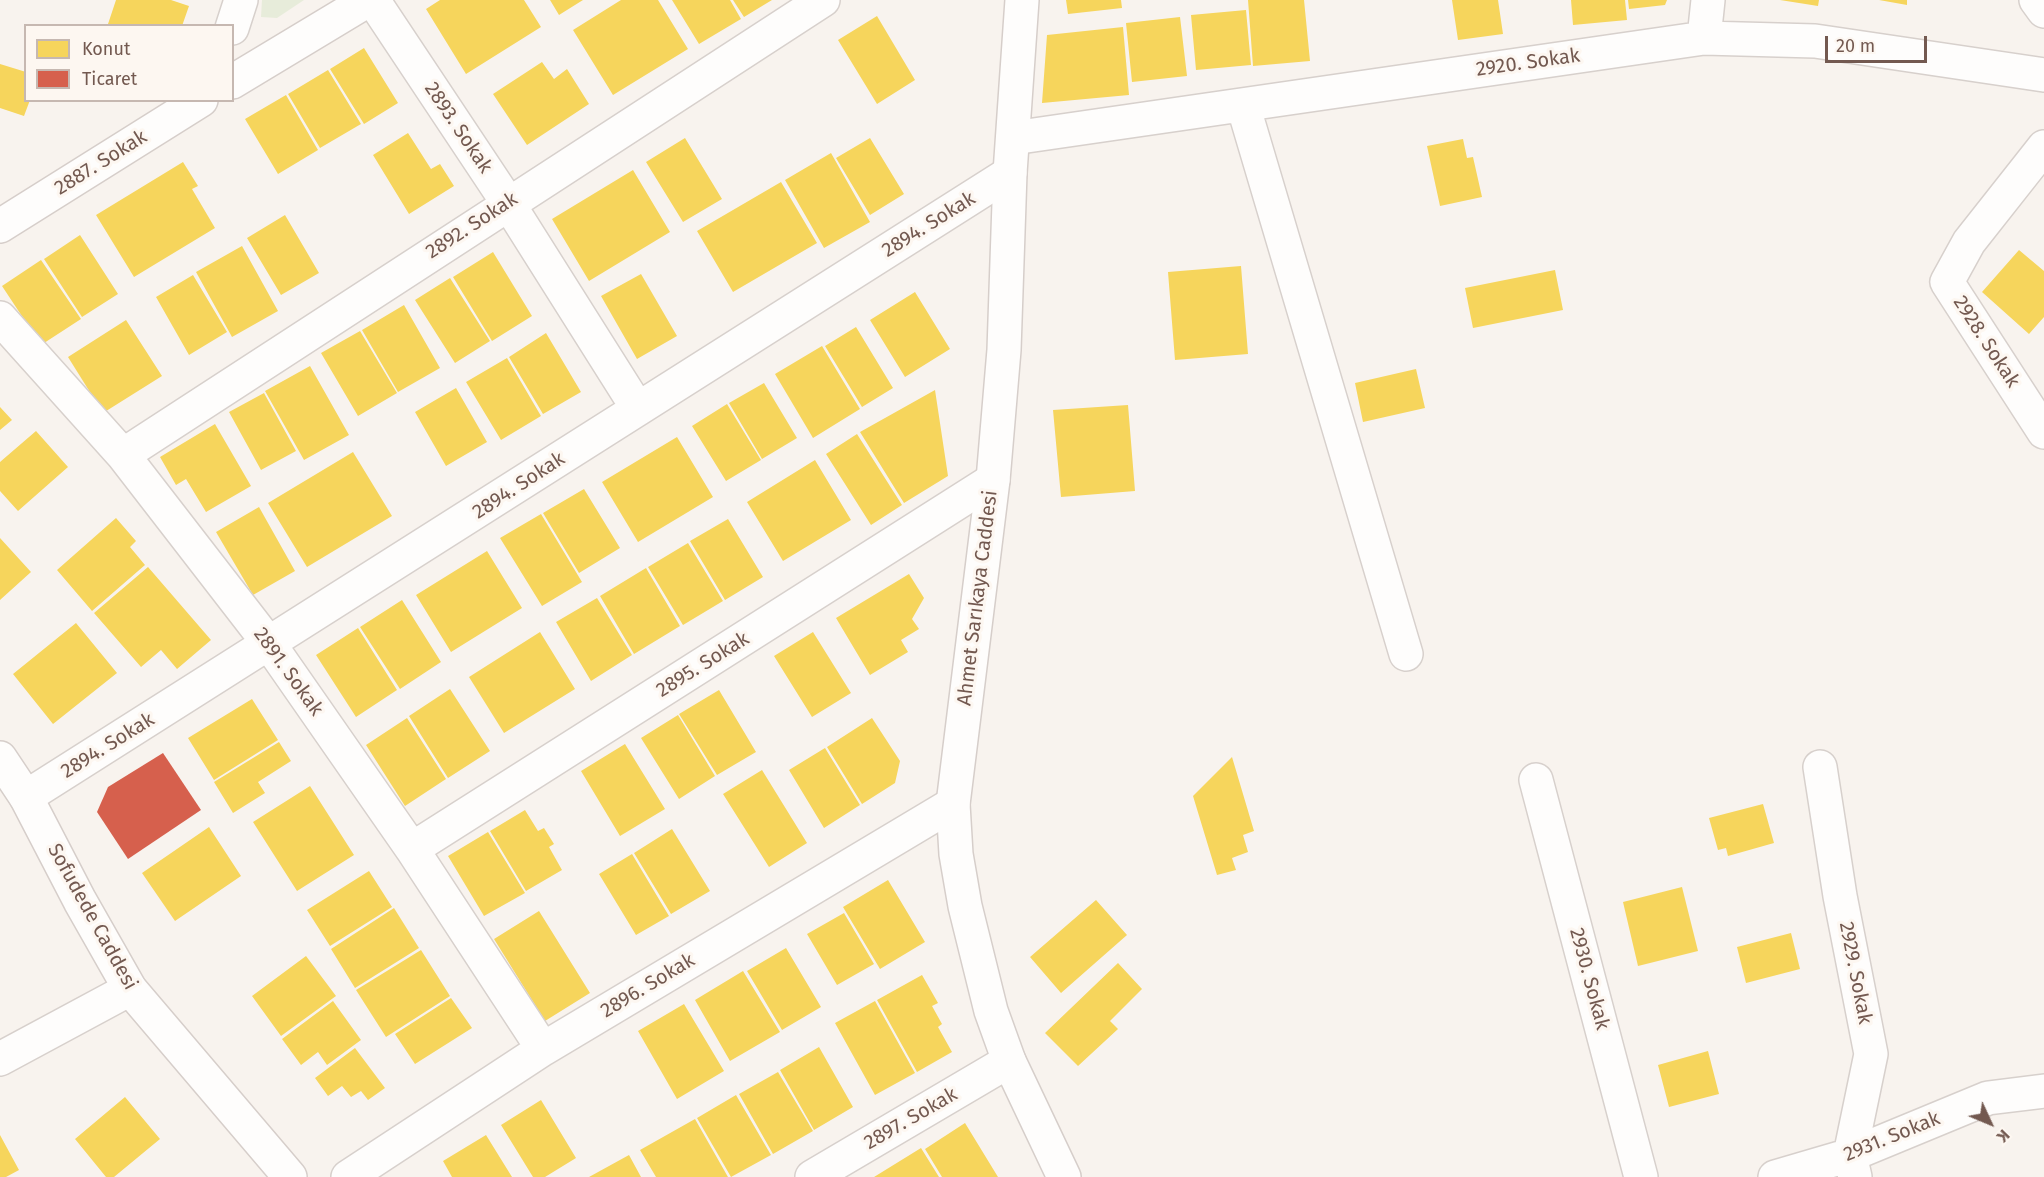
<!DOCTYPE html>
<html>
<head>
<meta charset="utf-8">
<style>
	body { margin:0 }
	#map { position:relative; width:2044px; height:1177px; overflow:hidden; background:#f8f3ee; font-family:"Fira Sans",sans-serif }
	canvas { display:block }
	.legend { position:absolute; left:24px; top:24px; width:210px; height:78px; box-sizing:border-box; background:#fdf7f1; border:2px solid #c6b8b1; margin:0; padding:8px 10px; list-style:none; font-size:18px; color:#735950 }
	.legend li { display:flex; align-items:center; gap:12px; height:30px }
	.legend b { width:30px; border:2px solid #c6b8b1 }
	.north { position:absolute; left:1960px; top:1093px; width:60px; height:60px; -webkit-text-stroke:4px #fdf7f1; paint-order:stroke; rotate:134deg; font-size:16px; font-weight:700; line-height:24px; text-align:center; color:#735950 }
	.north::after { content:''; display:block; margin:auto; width:21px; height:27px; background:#735950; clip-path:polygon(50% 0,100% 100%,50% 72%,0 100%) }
	.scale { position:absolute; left:1825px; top:36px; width:102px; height:27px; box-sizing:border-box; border:3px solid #735950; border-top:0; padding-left:8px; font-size:18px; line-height:21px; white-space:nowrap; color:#735950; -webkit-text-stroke:4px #fdf7f1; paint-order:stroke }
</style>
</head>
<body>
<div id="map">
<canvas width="2044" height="1177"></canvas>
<ul class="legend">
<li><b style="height:16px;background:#f6d55c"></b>Konut</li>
<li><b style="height:16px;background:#d6604d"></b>Ticaret</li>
</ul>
<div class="north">K</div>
<div class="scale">20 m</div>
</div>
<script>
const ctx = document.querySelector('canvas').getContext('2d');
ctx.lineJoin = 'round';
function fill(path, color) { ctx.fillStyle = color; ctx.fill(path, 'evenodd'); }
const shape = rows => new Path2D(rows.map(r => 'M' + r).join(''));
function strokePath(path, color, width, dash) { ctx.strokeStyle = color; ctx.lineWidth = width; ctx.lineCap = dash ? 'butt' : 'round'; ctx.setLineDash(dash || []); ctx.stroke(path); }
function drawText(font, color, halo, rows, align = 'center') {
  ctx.font = font + ' "Fira Sans",sans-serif'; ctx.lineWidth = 6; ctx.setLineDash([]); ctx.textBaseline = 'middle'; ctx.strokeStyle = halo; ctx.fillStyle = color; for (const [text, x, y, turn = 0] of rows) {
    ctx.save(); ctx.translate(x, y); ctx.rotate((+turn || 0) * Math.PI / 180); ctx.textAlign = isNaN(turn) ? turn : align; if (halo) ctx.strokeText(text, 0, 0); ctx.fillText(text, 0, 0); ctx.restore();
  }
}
fill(shape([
	[262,0,304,0,277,18,261,17]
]), '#e7ecda');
fill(shape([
	[116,0,171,0,189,6,182,26,112,26,108,24],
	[440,0,524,0,541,27,466,74,426,9],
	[550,0,583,0,559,15],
	[621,0,658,0,688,49,613,95,573,30],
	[672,0,730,0,741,19,699,44],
	[733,0,772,0,744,17],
	[1066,0,1121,0,1122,8,1068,14],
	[1248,0,1304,0,1310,61,1253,66],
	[1452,0,1498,0,1503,34,1458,40],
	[1571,0,1625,0,1627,20,1573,25],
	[1628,0,1667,0,1665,5,1629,9],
	[1780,0,1819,0,1818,6],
	[1879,0,1907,0,1907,5],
	[1246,10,1251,65,1196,70,1191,15],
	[877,16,915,80,877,104,838,40],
	[1180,17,1187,76,1132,82,1126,23],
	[1123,27,1129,95,1042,103,1047,35],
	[364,48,398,103,364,124,330,69],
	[542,62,554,79,567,69,589,104,527,145,493,94],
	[0,64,26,72,26,100,30,100,24,116,0,108],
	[328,70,361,124,320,148,288,94],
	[286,95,318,150,278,174,245,119],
	[408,133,431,169,440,164,454,186,409,214,373,155],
	[685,138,722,199,683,222,646,162],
	[870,138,904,194,870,215,836,158],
	[1463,139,1467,158,1473,157,1482,197,1440,206,1427,146],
	[831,153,870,222,824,248,785,180],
	[183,162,198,186,192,189,215,228,134,277,96,215],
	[633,170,670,232,589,281,552,219],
	[781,182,817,243,733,292,697,231],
	[285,215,319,273,281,295,247,238],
	[80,235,118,294,82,317,44,259],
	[242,246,278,311,232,337,196,272],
	[2019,250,2044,271,2044,317,2029,334,1982,292],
	[493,252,532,316,492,341,453,277],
	[41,260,81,319,41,345,2,286],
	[1241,266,1248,354,1175,360,1168,272],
	[1555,270,1563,310,1473,328,1465,288],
	[641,274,677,336,637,359,601,296],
	[193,275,227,332,189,355,156,297],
	[450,278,490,341,455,363,415,300],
	[915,292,950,349,905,377,870,320],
	[404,305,440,368,398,392,362,330],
	[126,320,162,376,103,413,68,357],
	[856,327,893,388,862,407,825,346],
	[360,331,397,393,358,416,321,353],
	[546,333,581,392,543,414,509,357],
	[822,346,860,409,813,438,775,374],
	[507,358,541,416,501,440,466,382],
	[310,366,349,435,304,460,265,391],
	[1416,369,1425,408,1363,422,1355,383],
	[764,383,797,438,762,459,729,403],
	[456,388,487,442,446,466,415,412],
	[935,390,948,476,904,503,860,432],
	[264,393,296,451,261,470,229,412],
	[727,404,761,460,726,481,692,426],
	[1128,405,1135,491,1061,497,1053,410],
	[0,407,12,420,0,430],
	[215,424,251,486,206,512,186,479,176,485,160,457],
	[36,431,68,467,18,511,0,491,0,462],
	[857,434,902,505,871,525,826,454],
	[677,437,713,497,638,542,602,482],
	[353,452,392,516,307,567,268,503],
	[815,460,851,520,783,561,747,502],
	[584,489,620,548,579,573,543,513],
	[259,507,295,571,253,595,216,532],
	[541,514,582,582,542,606,500,538],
	[116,518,136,541,130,547,145,565,92,611,57,570],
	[728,519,763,577,725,600,690,541],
	[0,538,31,572,0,600],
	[688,543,723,601,683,625,648,567],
	[487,551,522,608,451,652,416,595],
	[148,567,211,640,177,669,161,650,141,667,94,613],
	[646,568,680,626,634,654,600,596],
	[909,574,924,598,912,619,919,629,901,640,908,652,870,675,836,618],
	[597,598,632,655,591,681,556,622],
	[402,600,441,662,400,689,360,627],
	[76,623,117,673,53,724,13,674],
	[358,628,397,690,356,717,316,655],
	[540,632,575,689,504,733,469,677],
	[813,632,851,693,812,717,774,656],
	[450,689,490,751,448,778,409,716],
	[719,690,756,752,717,775,679,714],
	[252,699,278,740,214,780,188,738],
	[678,715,715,776,679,799,641,738],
	[407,718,446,779,405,806,366,745],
	[872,718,900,761,895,783,862,804,827,747],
	[279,742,291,761,258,782,265,793,233,813,214,782],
	[625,744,665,809,620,836,581,771],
	[825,748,860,805,824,828,789,770],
	[1232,757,1254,831,1243,835,1248,852,1232,858,1236,870,1217,875,1193,796],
	[762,770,807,843,769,867,723,794],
	[310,786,354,855,297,891,253,822],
	[1763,804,1774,843,1728,856,1726,848,1718,850,1709,818],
	[525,810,538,831,544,828,554,844,549,847,562,870,526,891,490,831],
	[209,827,241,876,175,921,142,873],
	[672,829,710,891,671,914,634,853],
	[488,832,525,893,484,916,448,856],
	[632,854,669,916,636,935,599,874],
	[369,871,392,907,330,946,307,910],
	[888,880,925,942,880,969,843,907],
	[1682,887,1698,951,1638,966,1623,902],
	[1096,900,1127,935,1061,993,1030,957],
	[394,908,419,948,355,988,331,949],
	[539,911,590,993,545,1021,494,939],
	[844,913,874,964,837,985,807,934],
	[1791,933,1800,969,1746,983,1737,947],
	[786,948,821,1007,782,1030,747,971],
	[421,950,450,996,386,1037,356,990],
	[306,956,336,996,281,1036,252,996],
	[1118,963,1142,989,1110,1021,1118,1029,1078,1066,1045,1033],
	[743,971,780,1032,730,1061,695,1000],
	[922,975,938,1003,932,1006,942,1024,938,1027,952,1052,917,1072,877,1000],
	[451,998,472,1028,415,1064,395,1034],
	[333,1001,361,1040,327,1065,318,1052,301,1065,282,1039],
	[875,1001,915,1073,875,1095,835,1023],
	[684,1004,724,1071,677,1099,638,1031],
	[819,1047,853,1107,814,1130,780,1070],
	[355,1048,385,1088,368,1100,361,1091,351,1097,342,1086,328,1096,315,1078],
	[1708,1051,1719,1094,1669,1107,1658,1065],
	[778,1072,813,1131,773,1154,739,1094],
	[736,1095,771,1155,731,1177,697,1118],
	[125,1097,160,1139,114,1177,106,1177,75,1139],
	[541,1100,576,1158,545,1177,533,1177,501,1125],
	[695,1119,728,1177,656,1177,640,1150],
	[965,1123,998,1177,942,1177,925,1149],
	[0,1135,19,1170,6,1177,0,1177],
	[486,1135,512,1177,452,1177,443,1161],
	[921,1148,939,1177,874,1177],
	[629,1155,641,1177,589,1177]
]), '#f6d55c');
fill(shape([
	[163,753,201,810,128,859,97,812,108,787]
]), '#d6604d');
const street = shape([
	[373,0,508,203,638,409],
	[2036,0,2044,11],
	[232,28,241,0],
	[1704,38,1708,0],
	[1243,105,1406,654],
	[1013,138,1704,38,1815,41,2044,75],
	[2044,147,1969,242,1947,282,2044,432],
	[0,318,123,455,270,645,412,849,543,1049],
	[123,455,823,0],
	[1820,767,1840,896,1871,1054,1850,1155,1855,1177],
	[1536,780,1641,1177],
	[26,797,1010,173],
	[412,849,993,480],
	[0,1059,130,989],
	[348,1177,543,1049,953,804],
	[812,1177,1009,1061],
	[1775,1177,1850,1155,1988,1098,2044,1091]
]);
const secondary = shape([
	[1022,0,1010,173,1004,350,993,480,953,804,956,854,965,906,991,1011,1009,1061,1064,1177],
	[232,82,368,0],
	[0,226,201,100],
	[0,758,26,797,80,901,130,989,290,1177]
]);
strokePath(street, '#d7d0cc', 36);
strokePath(secondary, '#d6ceca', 36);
strokePath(street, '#fefdfc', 33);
strokePath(secondary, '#fefdfc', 33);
drawText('20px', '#735950', '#fdf7f1', [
	["2920. Sokak",1528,63,-8],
	["2893. Sokak",458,128,56],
	["2887. Sokak",101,163,-32],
	["2894. Sokak",929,225,-32],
	["2892. Sokak",472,226,-33],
	["2928. Sokak",1986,342,57],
	["2894. Sokak",519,486,-33],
	["Ahmet Sarıkaya Caddesi",978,598,-83],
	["2895. Sokak",703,665,-32],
	["2891. Sokak",288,672,54],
	["2894. Sokak",108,746,-32],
	["Sofudede Caddesi",92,917,61],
	["2929. Sokak",1855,973,79],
	["2930. Sokak",1589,979,75],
	["2896. Sokak",648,986,-31],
	["2897. Sokak",911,1119,-30],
	["2931. Sokak",1892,1137,-22]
]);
</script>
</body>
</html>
